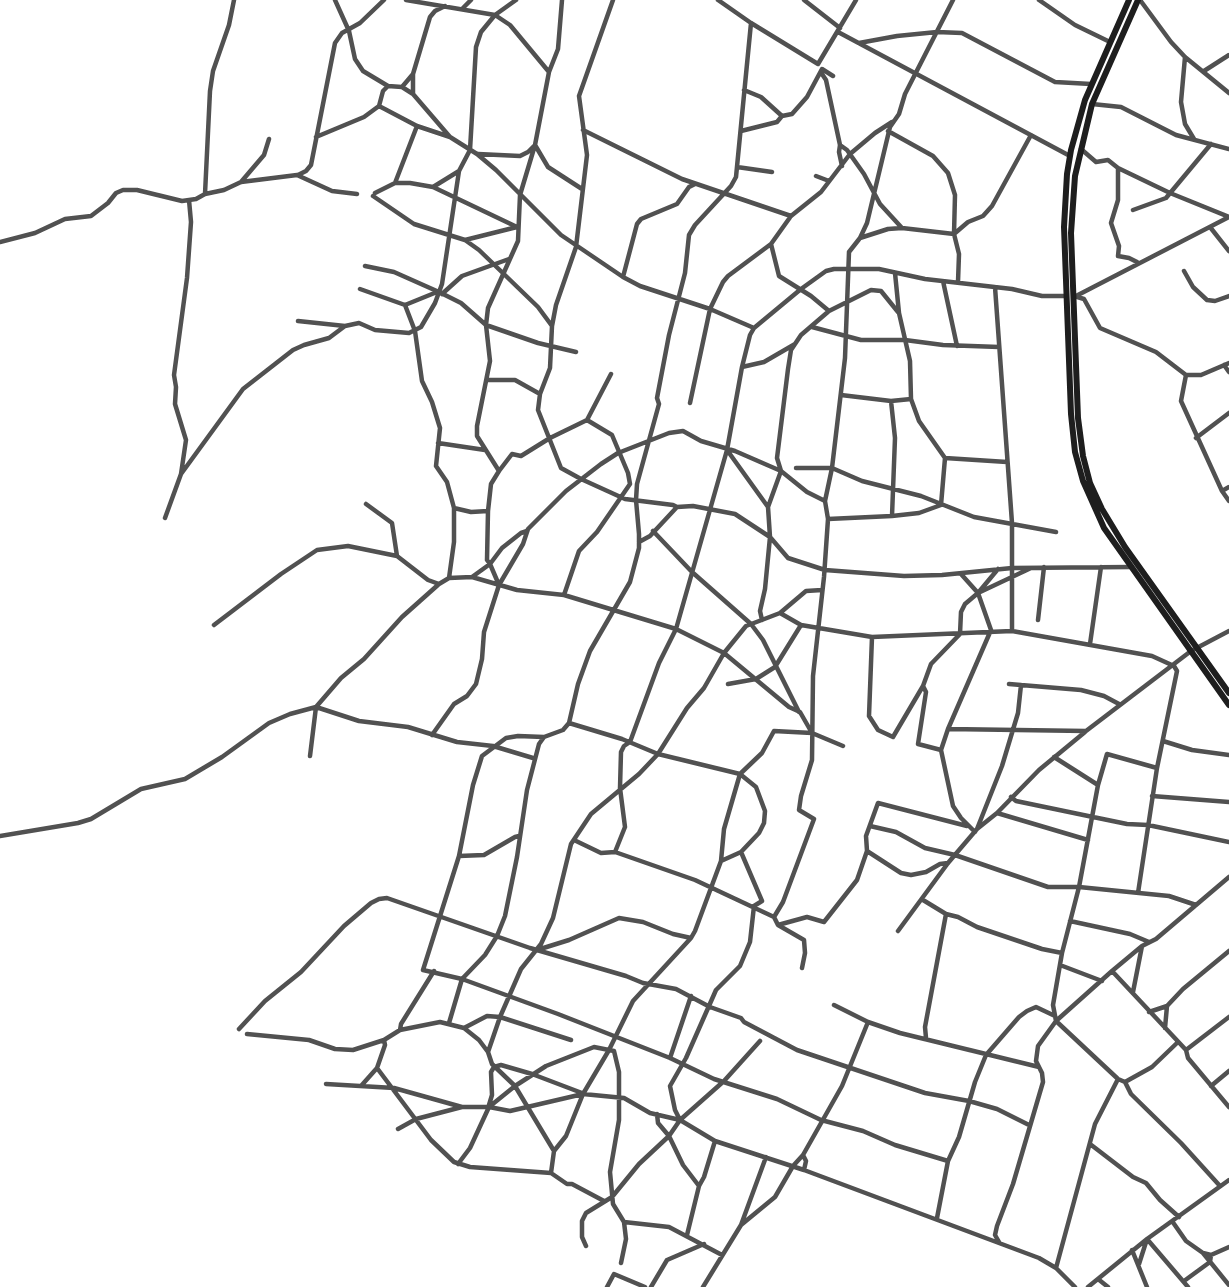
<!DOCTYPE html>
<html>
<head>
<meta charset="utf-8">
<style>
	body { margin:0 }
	canvas { display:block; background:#fff }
</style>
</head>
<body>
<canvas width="1229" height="1287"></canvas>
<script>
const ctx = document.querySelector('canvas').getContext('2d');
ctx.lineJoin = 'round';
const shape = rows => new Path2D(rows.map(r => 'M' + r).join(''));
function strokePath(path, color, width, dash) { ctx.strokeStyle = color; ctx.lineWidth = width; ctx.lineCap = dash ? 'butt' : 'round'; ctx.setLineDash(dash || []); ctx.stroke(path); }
strokePath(shape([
	[335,0,349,31,355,59,363,71,388,86,402,87,413,94,450,137],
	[406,0,495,15,510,25,549,72],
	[718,0,751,23,818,64,856,0],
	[804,0,840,28],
	[1039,0,1075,25,1110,42],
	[1140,0,1171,42,1185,57,1229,93],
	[463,8,471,0],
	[838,32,1070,156],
	[859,43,897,36,937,32,962,33,1055,82,1091,84],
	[1185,57,1181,102,1185,124,1194,139],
	[1204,71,1229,55],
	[822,74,826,80,840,145,839,152,842,166],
	[402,87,413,74],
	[744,90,761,97,782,116],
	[413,94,413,74,430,17,435,11,445,6],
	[1092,104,1121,107,1176,135,1229,149],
	[379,106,417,126,450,137,477,154,496,170,561,235,623,277,640,286,710,309,754,328],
	[583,130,682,179,791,216],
	[741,131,777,122,782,116,792,114,807,97,822,69,833,76],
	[888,131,933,156,948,173,955,195,954,234,959,254,958,282],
	[316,137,364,117,379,106,383,91,388,86],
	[840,145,847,150,864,174,880,204,902,228],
	[1081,149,1096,162,1108,160,1118,168,1118,200,1111,223,1119,246,1118,256,1129,258,1137,262],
	[478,154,520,156,528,152,535,145,548,167,582,189],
	[737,167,772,172],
	[1118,168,1170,193,1229,217],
	[298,175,306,171,311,165,335,43,342,33,360,23,384,0],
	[816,176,829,181],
	[241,182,264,155,269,139],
	[395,183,417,126],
	[433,187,459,171],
	[375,193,395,183,410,183,433,187,517,227],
	[205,194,210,91,213,71,229,25,234,0],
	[373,196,414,224,465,240,479,250,538,307,552,326,550,368,540,394,538,410,561,468,581,479,625,499,673,505,677,507,693,506,735,514,770,537,788,558,825,570,904,576,942,575,1012,568,1131,567],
	[1133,210,1166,198,1211,144],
	[1210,227,1229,251],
	[860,238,888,229,902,228,954,234,968,222,983,216,992,206,1031,135],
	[465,240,517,227],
	[0,242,35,233,65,219,91,216,108,203,116,193,123,190,137,190,182,201,196,199,205,194,224,190,241,182,297,175,332,191,357,194],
	[771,244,779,276,811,296,829,311],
	[365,266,394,272,439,292,461,303,486,325,538,343,576,352],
	[1184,271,1193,287,1207,300,1215,301,1229,296],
	[623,277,637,224,641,219,677,204,689,187,695,184],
	[943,281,957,346],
	[995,287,1012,523,1012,631],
	[360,289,405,305,415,331,422,381,432,402,440,428,436,466,447,482,454,508,454,542,449,578],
	[442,294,462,276,509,259],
	[1074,296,1084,299,1100,328,1156,352,1186,375,1201,375,1229,363],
	[1076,296,1229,217],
	[405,305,437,292],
	[298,321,345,326],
	[552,326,556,305,576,247,587,155,579,96,613,0],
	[812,327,861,340,905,340,943,345,999,347],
	[1224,365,1229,372],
	[742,367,764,362,795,344],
	[1186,375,1181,401,1222,491,1229,501],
	[487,380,515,380,540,394],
	[841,395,891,401,911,399],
	[891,401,895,438,892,516],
	[690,403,710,309,723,282,728,276,771,244,791,216,821,192,850,154,875,133,892,122],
	[587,420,611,374],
	[1196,438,1229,413],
	[438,443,485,450],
	[727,450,768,507,770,537,765,589,760,611,762,620],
	[945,458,1007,462],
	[796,468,832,468,862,481,921,496,974,517,1056,532],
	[499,471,477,436,477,426,490,361,486,325,488,308,518,241,520,195,535,145,549,72,558,49,562,0],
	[181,474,243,389,293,350,304,345,329,338,345,326,359,323,375,330,409,333,421,327,435,303,442,284,459,171,470,150,476,47,481,32,495,15,516,0],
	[1222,491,1229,487],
	[366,504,392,523,397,556],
	[768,507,781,471,777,458,788,369,791,350,801,335,829,311,871,290,881,291,898,312],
	[454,508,471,512,488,511],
	[165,518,181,474,186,440,175,404,176,387,174,375,187,278,191,222,189,200],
	[828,519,892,516,919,513,941,505,945,458,919,421,911,399,910,361,899,313,895,273],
	[653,531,692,572,751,624,763,640,799,712],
	[639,542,650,536,677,507],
	[961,574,978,593,991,630,948,729,941,750,953,806,961,818,975,832],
	[472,577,490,564,487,560,488,511,491,484,499,471,512,454,521,456,550,438,587,420,612,435,628,473,630,484,597,532,579,551,564,595],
	[499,585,490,564,502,548,521,533,527,531],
	[978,593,998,569],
	[780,613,801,625,872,637,1012,631,1152,656,1174,666,1177,671,1157,768,1138,893],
	[1038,620,1044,567],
	[214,625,281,574,317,550,348,546,397,556,428,580,439,584],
	[872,637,869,716,878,730,893,737,923,686,931,664,960,634,961,612,965,604,978,593,1031,568],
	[1090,644,1101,567],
	[728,684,756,679,775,667,801,625],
	[1009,684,1081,690,1104,696,1119,704],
	[923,686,926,692,918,744,941,750],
	[569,723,622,739,658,754,740,774,756,787,765,811,764,823,759,833,741,852,721,861],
	[948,729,1086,731,1191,651,1229,631],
	[432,735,454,704,467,696,476,684,482,659,484,632,499,585,523,544,528,529,566,491,601,464,618,453,669,433,683,431,701,441,735,451,781,471,807,492,825,501],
	[544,737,518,736,506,738,482,756,473,785,459,856,423,970,462,979,558,1014,670,1058,714,1079,777,1099,821,1120,863,1131,895,1145,948,1161],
	[1163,741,1192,750,1229,755],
	[310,756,316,707,359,721,408,727,457,742,493,746,533,758],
	[1054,757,1098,785],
	[1157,768,1107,754,1098,785,1079,887,1062,953,1053,1005,1056,1021,1118,1079,1125,1082,1152,1067,1178,1042],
	[1152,796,1229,802],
	[1011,797,1016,801,1093,817,1127,824,1148,825,1229,842],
	[997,813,1088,840],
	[870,826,896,832,925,848,955,855,1048,887,1079,887,1169,896,1196,905],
	[977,829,997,813,1039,770,1085,732],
	[0,836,78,823,91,819,141,789,185,779,222,757,269,723,290,714,316,707,341,678,364,659,402,617,439,584,449,578,472,577,517,590,564,595,676,629,724,653,789,707,800,712,812,733,843,746],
	[574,840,601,853,615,852,695,880,774,917],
	[867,851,901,873,911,875,926,872,940,864,948,863],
	[615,852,625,827,620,788,621,752,624,746,630,742,659,663,676,629,727,450,742,367,750,335,754,328,801,289,826,271,834,269,879,269,925,279,1012,289,1042,296,1066,296],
	[459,856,484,855,515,837,519,836],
	[923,900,946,914,958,917,977,927,1042,949,1062,953],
	[1070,921,1130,934,1149,942],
	[778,925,807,917,824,922,857,880,867,851,866,836,878,803,967,826],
	[898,931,948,863,977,829,1002,766,1018,713,1021,685],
	[537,950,569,940,619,918,643,922,673,934,691,938],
	[1060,965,1102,981],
	[802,968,805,953,804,940,778,925,774,917,783,902,814,819,799,810,801,796,812,760,813,676,824,577,828,519,825,501,832,468,845,358,849,252,860,238,867,223,890,127,899,114,905,94,953,0],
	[1112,971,1186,1050,1188,1058,1229,1107],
	[1133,992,1142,946],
	[834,1005,868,1022,900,1033,1039,1067],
	[1149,1012,1167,1006,1183,989,1229,951],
	[449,1023,462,979,485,955,497,936,505,916,517,857,527,790,539,744,544,737,563,730,569,723,578,684,590,651,630,582,639,548,639,534,636,500,637,484,659,404,657,398,669,335,685,273,689,235,695,225,731,186,736,177,751,23],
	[464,1028,487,1016,500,1017,571,1040],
	[1165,1028,1167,1006],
	[239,1029,265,1001,301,972,344,926,371,903,379,899,387,898,530,948,626,976,643,983,676,989,710,1007,741,1018,744,1022,797,1050,925,1093,969,1101,997,1109,1029,1125],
	[400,1030,401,1024,434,971],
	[247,1034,309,1040,335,1049,353,1050,384,1040,400,1030,440,1022,464,1028,479,1040,488,1052],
	[926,1038,925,1027,946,914],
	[1186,1050,1229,1017],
	[670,1058,691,996],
	[377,1068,431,1140,454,1162,470,1167,551,1173,567,1184,572,1184,604,1201],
	[1125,1082,1131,1094,1181,1143,1220,1186],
	[326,1084,394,1088,462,1107],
	[361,1086,377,1068,385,1045,384,1040],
	[1211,1086,1229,1071],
	[489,1105,492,1095,491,1072,494,1067,501,1065,532,1074,582,1093],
	[657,1114,658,1123,669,1136,683,1165,699,1186],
	[680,1120,675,1110,670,1086,686,1058,716,990,740,966,750,942,754,906,762,901,741,852],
	[398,1129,416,1119,462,1107,489,1107,510,1111,583,1094,624,1098,650,1113,680,1120,715,1141,804,1170,1039,1258,1056,1268,1075,1287],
	[1090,1144,1133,1177,1146,1183,1160,1200,1179,1217],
	[554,1151,515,1086,492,1064,488,1052,500,1017,521,969,541,944,553,918,571,844,591,814,639,774,658,754,687,708,704,688,724,653,746,626,780,613,806,591,822,590],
	[803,1155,806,1161,804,1170],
	[458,1164,470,1148,489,1107,515,1086,546,1066,589,1049,594,1047,614,1051,619,1072,619,1120,610,1172,613,1204,624,1222,626,1239,621,1263],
	[551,1173,554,1151,566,1136,583,1094,609,1050,633,1001,691,938,695,931,721,861,724,829,740,774,762,753,774,731,812,733],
	[937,1218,948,1161,959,1137,975,1082,986,1055,1019,1017,1027,1011,1036,1007,1055,1016],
	[1172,1221,1186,1241,1203,1253,1229,1285],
	[624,1222,669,1227,722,1255],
	[741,1225,775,1197,793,1166,803,1155,842,1086,868,1022],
	[687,1235,699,1186,704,1177,715,1141],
	[1147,1239,1188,1287],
	[999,1242,995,1235,997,1226,1013,1184,1043,1082,1042,1073,1036,1061,1038,1046,1056,1021,1112,971,1142,946,1156,939,1229,877],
	[586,1246,582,1237,582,1221,586,1213,612,1197,639,1164,669,1136,680,1120,724,1081,760,1041],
	[1132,1250,1147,1287],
	[1203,1253,1211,1255,1229,1247],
	[1139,1264,1147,1239],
	[1056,1268,1095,1124,1118,1079],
	[1098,1279,1108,1287],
	[1184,1281,1210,1262,1211,1255],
	[607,1287,614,1274,645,1287],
	[651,1287,667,1260,704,1244],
	[703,1287,741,1225,766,1157],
	[1088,1287,1147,1239,1229,1180]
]), '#515151', 4.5);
strokePath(shape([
	[1129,0,1085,100,1071,150,1067,174,1064,227,1071,414,1075,452,1083,481,1104,528,1229,705],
	[1138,0,1092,104,1075,176,1071,233,1078,418,1083,456,1090,483,1102,509,1125,547,1229,693]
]), '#1e1e1e', 6);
</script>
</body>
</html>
